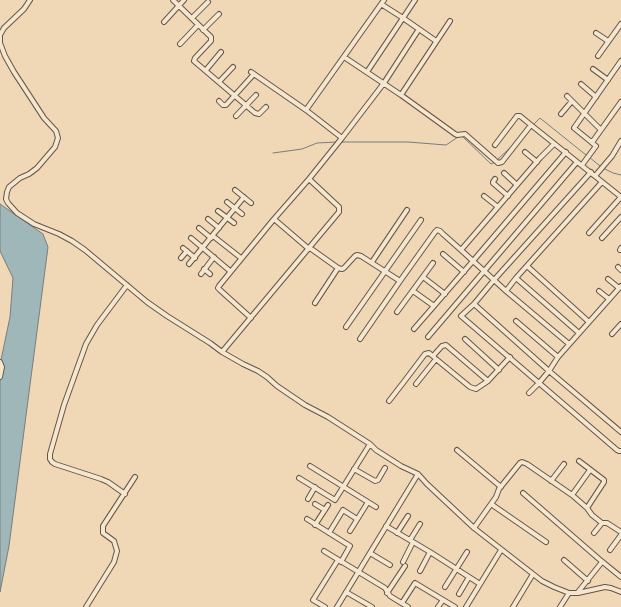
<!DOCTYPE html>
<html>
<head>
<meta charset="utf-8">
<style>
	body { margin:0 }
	canvas { display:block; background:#f0d8b6 }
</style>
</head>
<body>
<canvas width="621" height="607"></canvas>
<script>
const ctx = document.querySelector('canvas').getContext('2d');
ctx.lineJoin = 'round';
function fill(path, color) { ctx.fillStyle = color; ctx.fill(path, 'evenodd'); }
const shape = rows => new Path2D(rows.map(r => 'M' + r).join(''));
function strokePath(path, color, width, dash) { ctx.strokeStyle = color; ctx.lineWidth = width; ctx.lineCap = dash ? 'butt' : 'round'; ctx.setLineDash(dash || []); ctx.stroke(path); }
const water = shape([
	[0,204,43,234,48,247,9,546,0,592,0,369,1,360,10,317,13,278,0,251,0,204]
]);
fill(water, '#a0b7ba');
strokePath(water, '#767e7d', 1);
strokePath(shape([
	[533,125,540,118,586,155],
	[462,136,491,164,495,162],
	[342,142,408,142,446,145,458,137],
	[273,153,302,149,317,143,337,142],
	[589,157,600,166],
	[497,160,512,146],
	[603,168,613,173,621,175]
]), '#767e7d', 1);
const minor = shape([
	[30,0,24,9,4,28,0,35,0,43,5,56,14,72,44,118,56,131,58,138,55,147,37,168,29,174,20,178,9,187,7,192,6,199,8,203,17,213,34,224,59,234,72,241,85,250,147,302,167,316,210,343,222,352,243,364,258,371,267,377,277,386,305,405,328,417,370,444,376,450,401,466,418,474,427,484,474,528,533,574,542,581,554,587,569,593,578,593,605,587,611,588,621,592],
	[173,0,211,37,211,41,195,58,194,61,255,113,259,114,266,107],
	[381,4,403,18,415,0],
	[192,18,208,2],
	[164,22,184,0],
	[203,30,219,14],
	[596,33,608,41],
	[180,44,198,25],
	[598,56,621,24],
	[344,57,401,95,455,134,457,135,465,134,498,163,502,162,531,125,621,197],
	[621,61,574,128,590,141,593,141,621,102],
	[593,69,608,80],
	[206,70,221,52],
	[251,72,306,110],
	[367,72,403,18,436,41],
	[219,82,233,67],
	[581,84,596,97],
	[401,95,450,21],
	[567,96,601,130],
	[219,101,223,105,226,105,254,74],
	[561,114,572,101],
	[236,116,256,95],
	[342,138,384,83,419,29],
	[495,145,517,116,520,116,531,125],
	[525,152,537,162],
	[566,152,473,261,494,280,591,172],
	[582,165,596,146,591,142],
	[504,173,517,185],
	[595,176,612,156,621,141],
	[495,179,493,182,493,183,508,196],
	[602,182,516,278,506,291,494,280,474,304,461,316,539,383,549,371,558,357,621,286],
	[235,190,251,203],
	[484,196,498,207],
	[227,202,242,214],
	[218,211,234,223],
	[208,219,219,228],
	[274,219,309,249],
	[199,228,211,238],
	[589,233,621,197],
	[213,236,241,258],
	[191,238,230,271],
	[602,238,621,217],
	[183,248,195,258],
	[310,248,338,268,342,269,344,268,355,256,357,255,361,256,400,281,435,232,437,230,440,231,443,234,461,250,540,158,554,144],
	[621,248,620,250,621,250],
	[443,254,464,272],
	[181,258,187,251],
	[372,262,407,210],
	[189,264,244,197],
	[527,266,589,322],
	[618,267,621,270],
	[204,269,210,274],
	[201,274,214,257],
	[423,277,445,294],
	[516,278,579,333],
	[608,279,619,288],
	[413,291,434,306,414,329],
	[506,291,569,344],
	[599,291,609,299],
	[315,303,338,268],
	[474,304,549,371,621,432],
	[434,306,473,261,461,250],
	[397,312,433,263],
	[251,318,220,290,218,288,219,286,274,219,309,179],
	[516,321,558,357],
	[346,327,421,220],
	[612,334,621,324],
	[428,337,577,162],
	[360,339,400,281],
	[465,339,499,370],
	[222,352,339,212,339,207,309,179,342,138,306,110,384,0],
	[433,356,442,346,446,345,488,381],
	[0,362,2,367,0,377],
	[416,384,436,359,470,387,476,389,488,381,510,357],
	[529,393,539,383,617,450,619,451,621,451],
	[389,401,403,383,425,354,429,353,434,357],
	[457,450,501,487],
	[579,461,604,480,604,482,587,508],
	[310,466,376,507],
	[354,469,375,481,378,480,385,468],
	[299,478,335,500,370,444],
	[551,481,564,464],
	[523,493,599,559,621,577],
	[125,494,108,482,101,479,55,464,52,462,50,459,50,454,64,405,86,344,97,325,127,285],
	[572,495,590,470],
	[308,499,315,487],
	[315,504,325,510],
	[491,504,546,542],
	[307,519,350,546,341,562],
	[315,525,328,505],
	[386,526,430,552,480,584],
	[474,528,496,497,499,489,520,463,522,462,527,464,572,495,587,508,592,515,602,523],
	[350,531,368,502],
	[329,533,343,510,357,519],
	[397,533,408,516],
	[594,533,602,523,607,523,621,532],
	[410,540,420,524],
	[610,550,621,535],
	[324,551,385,588,390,596,408,607],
	[370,553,390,565],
	[564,560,588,581],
	[403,562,413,542],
	[420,571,430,552],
	[445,587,467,552],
	[346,592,372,607],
	[578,592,602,562],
	[387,593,405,566],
	[459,594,469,577],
	[402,603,415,583,455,607],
	[86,607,114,562,117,551,114,541,103,533,103,526,135,477],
	[325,607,313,600,338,560],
	[337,607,418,474],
	[438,607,443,600],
	[466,607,501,550],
	[513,607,533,574],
	[560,607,569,593]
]);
strokePath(minor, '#645546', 6);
strokePath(minor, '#f5e6d0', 4);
</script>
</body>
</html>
